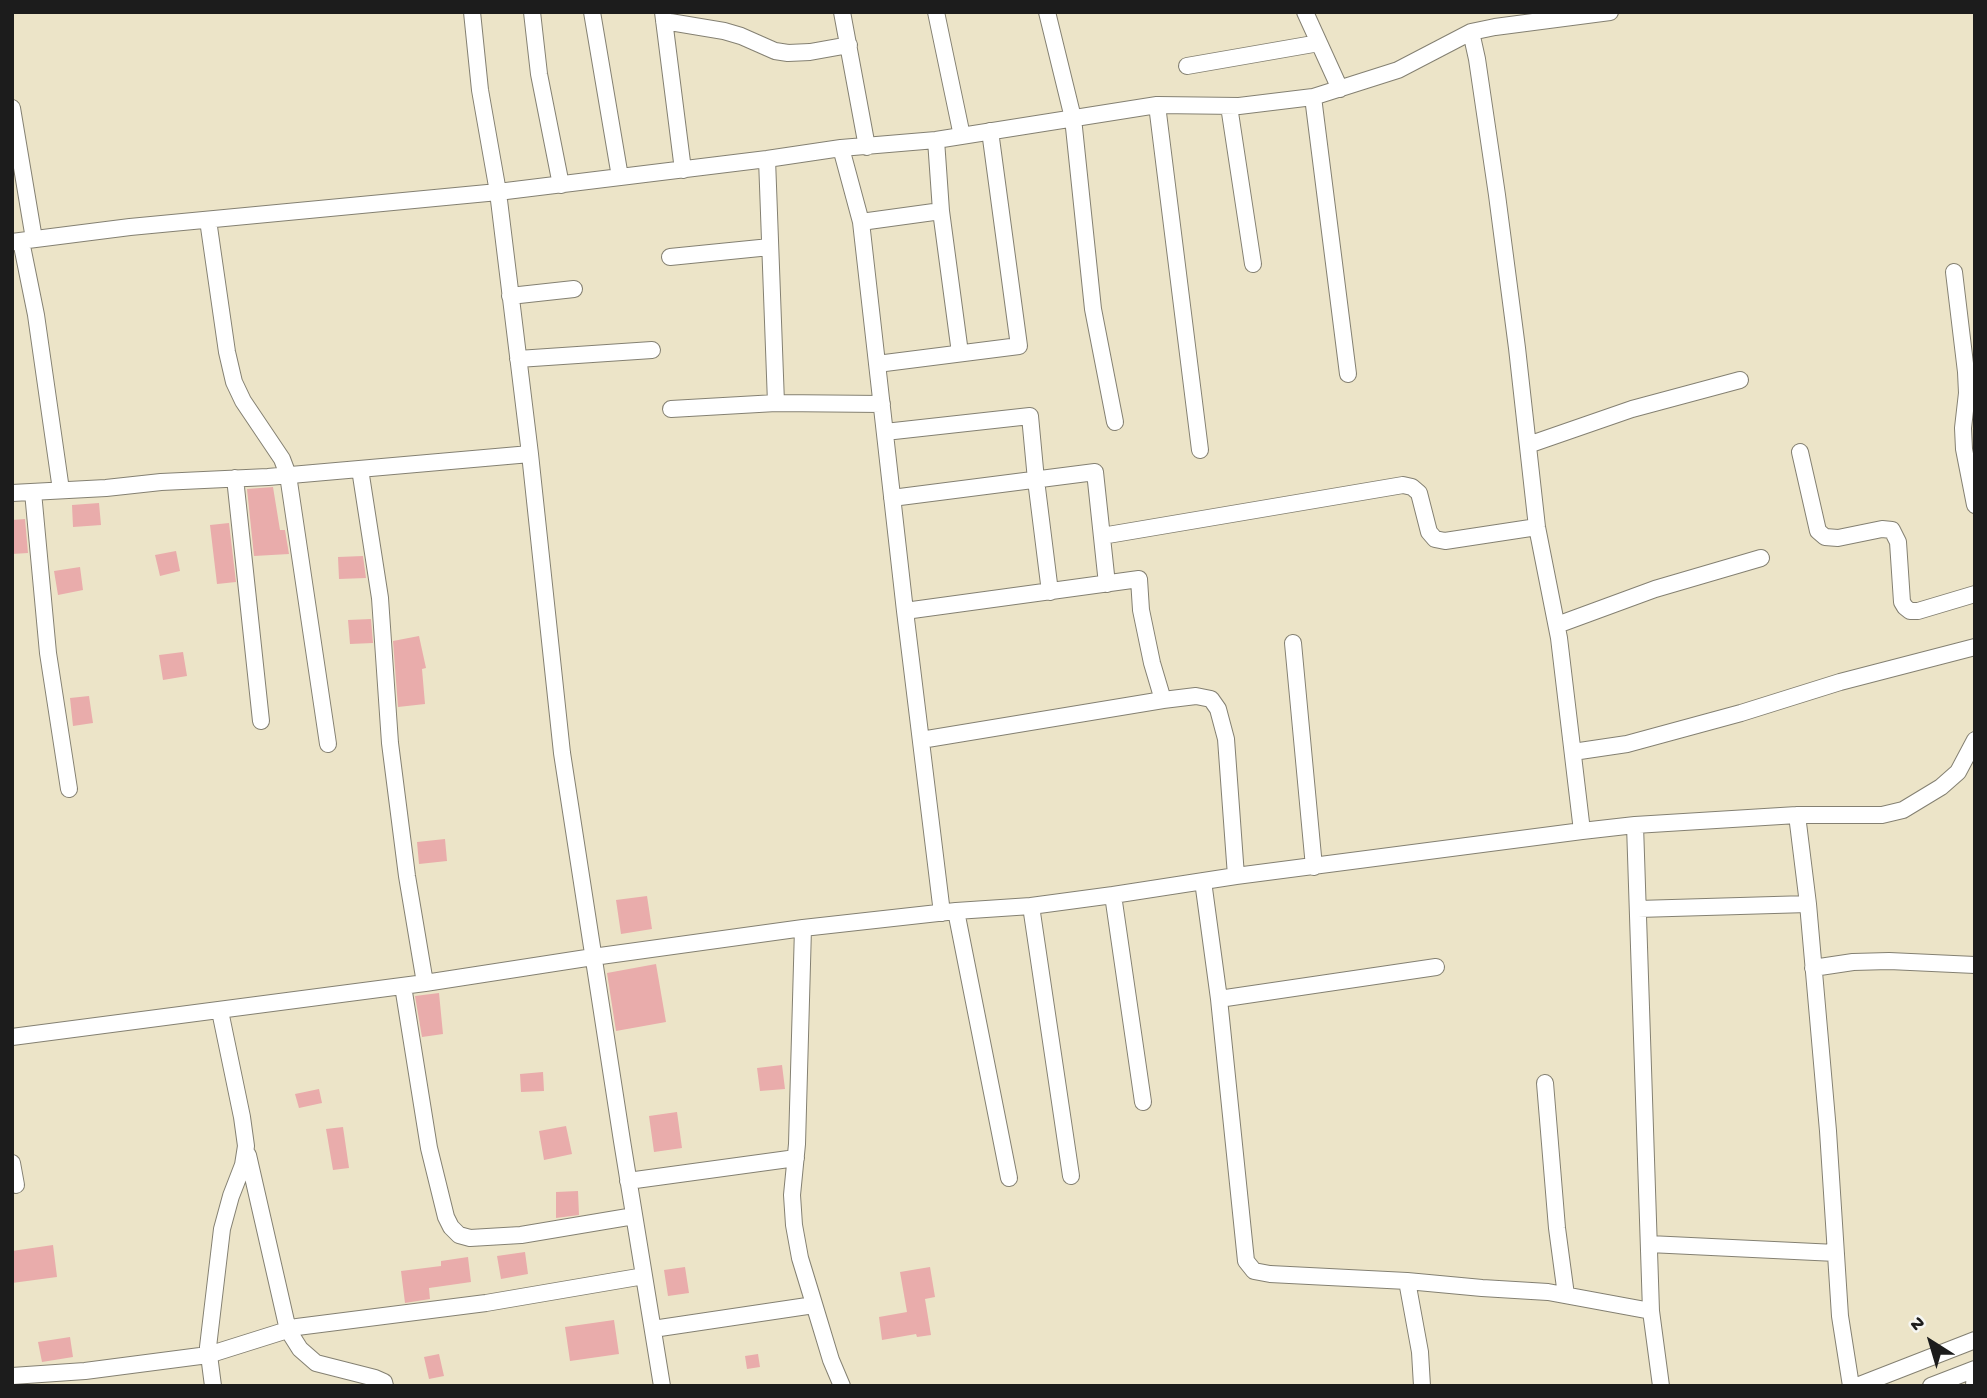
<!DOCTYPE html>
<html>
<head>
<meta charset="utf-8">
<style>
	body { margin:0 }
	#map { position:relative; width:1987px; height:1398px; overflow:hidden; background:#ece4c8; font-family:"Gochi Hand",sans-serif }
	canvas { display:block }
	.frame { position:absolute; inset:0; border:14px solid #1c1c1c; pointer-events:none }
	.north { position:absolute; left:1896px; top:1307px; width:70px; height:70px; -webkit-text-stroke:5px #f6f6f2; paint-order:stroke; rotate:323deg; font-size:19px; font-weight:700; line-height:28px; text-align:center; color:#1c1c1c }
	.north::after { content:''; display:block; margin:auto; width:24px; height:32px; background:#1c1c1c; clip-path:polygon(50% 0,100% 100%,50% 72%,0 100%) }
</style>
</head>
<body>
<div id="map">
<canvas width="1987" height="1398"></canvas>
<div class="frame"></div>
<div class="north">N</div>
</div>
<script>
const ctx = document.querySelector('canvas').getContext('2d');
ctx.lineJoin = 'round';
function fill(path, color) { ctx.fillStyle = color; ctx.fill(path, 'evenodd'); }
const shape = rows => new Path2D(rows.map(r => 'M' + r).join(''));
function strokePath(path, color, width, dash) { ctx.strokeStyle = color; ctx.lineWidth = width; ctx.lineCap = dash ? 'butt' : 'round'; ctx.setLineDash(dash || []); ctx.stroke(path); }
fill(shape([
	[273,487,280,530,285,530,289,554,254,556,247,489],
	[99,503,101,525,73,527,72,505],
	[25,519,28,553,12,554,12,520],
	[229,523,236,582,217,584,210,525],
	[176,551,180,571,160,576,155,555],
	[363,556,366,578,339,579,338,557],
	[80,567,83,590,58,595,54,571],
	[371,619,373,643,350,644,348,620],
	[419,636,426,668,422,669,425,704,398,707,393,641],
	[183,652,187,676,163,680,159,655],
	[89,696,93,723,73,726,70,698],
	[445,839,447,861,419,864,417,842],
	[647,896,652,929,621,934,616,900],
	[656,964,666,1022,616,1031,607,973],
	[439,993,443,1034,422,1037,415,996],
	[782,1065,785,1089,760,1091,757,1068],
	[543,1072,544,1091,521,1092,520,1074],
	[319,1089,322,1103,299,1108,295,1094],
	[677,1112,682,1148,654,1152,649,1116],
	[566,1126,572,1154,544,1160,539,1131],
	[343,1127,349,1168,333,1170,326,1129],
	[578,1191,579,1215,556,1218,556,1192],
	[53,1245,57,1277,12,1283,12,1251],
	[525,1252,528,1274,501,1279,497,1256],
	[468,1257,471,1282,429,1288,430,1299,405,1303,401,1271,441,1266,441,1261],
	[685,1267,689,1293,668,1296,664,1270],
	[930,1267,935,1297,925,1299,931,1335,917,1337,916,1334,882,1340,879,1317,907,1312,900,1272],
	[614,1320,619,1354,570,1361,565,1327],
	[70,1337,73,1357,42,1362,38,1342],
	[439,1354,444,1376,429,1379,424,1357],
	[758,1354,760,1367,747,1369,745,1356]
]), '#e9acab');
const minor = shape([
	[472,12,480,90,498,192,530,454,562,753,622,1141,662,1386],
	[532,12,539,74,561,185],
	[592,12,620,177],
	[663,12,683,170],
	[842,12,867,147],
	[936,12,962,136],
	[1047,12,1073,118,1093,309,1115,422],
	[1305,12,1340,89],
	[664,21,724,31,741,36,775,51,788,53,810,52,849,45],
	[1471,32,1477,59,1497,195,1517,348,1537,527,1559,638,1582,831],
	[1187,66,1319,43],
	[1313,97,1348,374],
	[1157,105,1200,450],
	[1229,106,1253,264],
	[12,108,34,239],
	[936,140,941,211,960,353],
	[841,148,861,222,905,611,942,913],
	[767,159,776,403],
	[208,220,227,352,234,382,243,401,282,459,288,475,328,744],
	[861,222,941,211],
	[21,241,36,315,61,490],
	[12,242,130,227,498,192,767,159,841,148,936,140,1157,105,1239,106,1313,97,1398,70,1471,32,1495,27,1610,12],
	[670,257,770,247],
	[1954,272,1966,372,1967,393,1963,428,1964,449,1975,505],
	[510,296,574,289],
	[518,359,652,350],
	[877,364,1019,346,990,131],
	[671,409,776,403,882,404],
	[885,432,1030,416,1036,480,1050,592],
	[1528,445,1632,409,1740,380],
	[1800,452,1818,531,1825,537,1838,538,1882,529,1892,530,1898,542,1902,602,1905,607,1910,611,1918,611,1975,594],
	[360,469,380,598,390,743,407,876,425,983],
	[235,478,261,721],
	[33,492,48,653,69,789],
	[12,493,106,488,161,482,268,477,530,454],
	[892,498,1095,472,1107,584],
	[1102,536,1403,485,1412,487,1419,493,1429,532,1435,539,1445,541,1537,527],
	[905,611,1139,579,1141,610,1152,663,1163,700],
	[1557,625,1655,589,1761,558],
	[1293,643,1314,867],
	[921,740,1163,700,1196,696,1211,699,1218,709,1226,739,1236,876],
	[1573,752,1627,744,1741,713,1840,682,1975,647],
	[1797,815,1808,904,1828,1131,1840,1316,1851,1386],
	[1635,825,1651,1311,1661,1386],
	[1203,881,1219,999,1246,1261,1254,1271,1270,1274,1407,1281,1482,1288,1548,1292,1651,1311],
	[1113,895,1143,1102],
	[1031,906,1071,1176],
	[1638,909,1808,904],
	[956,911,1009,1178],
	[803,928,797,1144,792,1195,794,1225,800,1258,811,1294,831,1360,842,1386],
	[1813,968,1853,962,1889,961,1975,965],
	[403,986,429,1148,446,1217,451,1227,459,1235,470,1238,521,1235,634,1216],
	[1219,999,1436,967],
	[12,1037,425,983,593,957,803,928,956,911,1031,906,1113,895,1236,876,1582,831,1635,825,1797,815,1882,815,1903,810,1941,787,1958,772,1975,740],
	[1545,1083,1557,1228,1566,1295],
	[248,1155,288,1330,300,1349,316,1363,375,1378,384,1382,385,1386],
	[12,1163,16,1185],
	[628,1181,796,1158],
	[1649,1244,1836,1253],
	[1407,1281,1420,1352,1422,1386],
	[653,1329,814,1305],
	[12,1376,85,1371,208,1355,297,1327,486,1303,644,1276],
	[213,1386,208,1347,222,1229,231,1196,243,1165,246,1146,242,1117,220,1011],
	[1857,1386,1975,1340],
	[1931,1386,1975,1369,1974,1386]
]);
strokePath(minor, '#848072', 18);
strokePath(minor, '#fff', 16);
</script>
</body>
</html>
